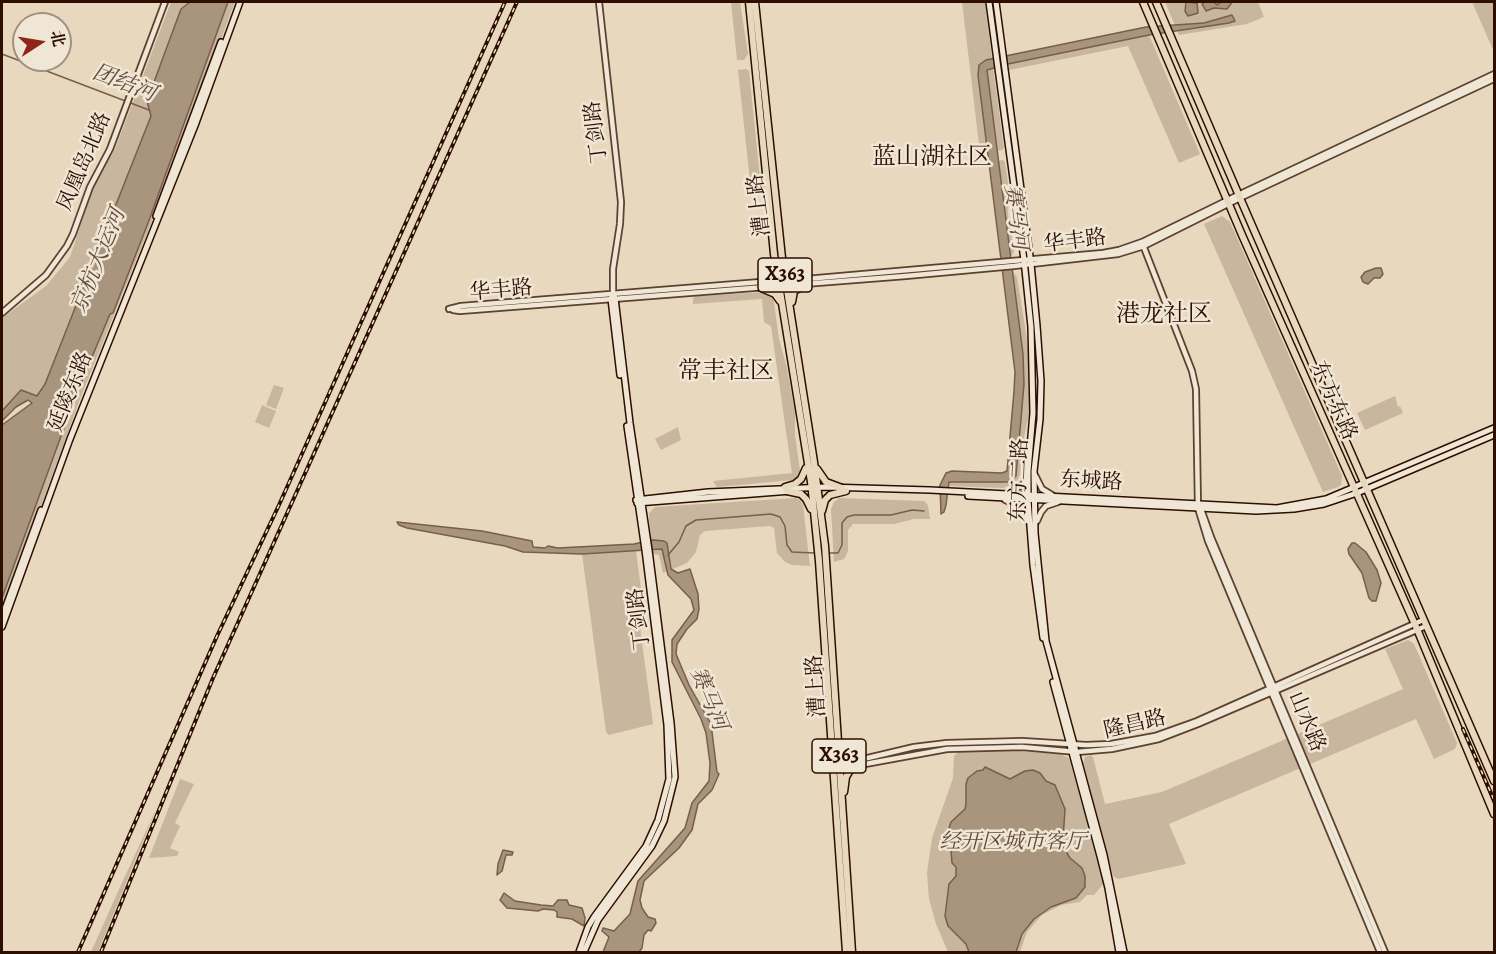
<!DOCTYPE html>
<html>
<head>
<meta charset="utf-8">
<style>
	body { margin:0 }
	#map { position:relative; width:1496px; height:954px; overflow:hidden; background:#e8d9be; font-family:Alegreya,"Noto Serif SC",serif }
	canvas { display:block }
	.frame { position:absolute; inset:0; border:3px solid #2e0e01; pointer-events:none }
	.north { position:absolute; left:12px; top:12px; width:60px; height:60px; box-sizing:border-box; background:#f0e6d5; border:2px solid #a29080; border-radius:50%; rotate:78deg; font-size:16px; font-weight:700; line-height:24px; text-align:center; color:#2e0e01 }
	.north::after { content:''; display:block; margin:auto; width:21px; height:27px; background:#8f2418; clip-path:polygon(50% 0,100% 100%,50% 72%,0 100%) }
</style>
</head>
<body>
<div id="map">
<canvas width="1496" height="954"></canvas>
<div class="frame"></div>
<div class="north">北</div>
</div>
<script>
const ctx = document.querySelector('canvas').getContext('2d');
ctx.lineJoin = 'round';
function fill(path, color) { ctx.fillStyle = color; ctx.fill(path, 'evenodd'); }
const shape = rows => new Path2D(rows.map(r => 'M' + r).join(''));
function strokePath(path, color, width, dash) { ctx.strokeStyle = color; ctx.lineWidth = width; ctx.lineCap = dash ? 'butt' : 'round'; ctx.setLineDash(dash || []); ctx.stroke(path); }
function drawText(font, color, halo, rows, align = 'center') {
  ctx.font = font + ' Alegreya,"Noto Serif SC",serif'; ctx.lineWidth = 5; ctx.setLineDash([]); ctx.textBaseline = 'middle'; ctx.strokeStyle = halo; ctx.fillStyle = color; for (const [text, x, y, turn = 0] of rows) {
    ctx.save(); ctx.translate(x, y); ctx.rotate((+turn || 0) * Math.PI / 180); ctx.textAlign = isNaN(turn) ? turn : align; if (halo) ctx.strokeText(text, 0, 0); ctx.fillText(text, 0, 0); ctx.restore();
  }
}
fill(shape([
	[171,2,190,2,181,9,147,101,151,116,71,321,45,384,37,396,21,390,2,411,2,318,46,286,70,257,95,182,115,149],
	[228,2,235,2,150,226,80,399,2,613,2,588],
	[731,2,740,2,748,54,744,60,737,60],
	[962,2,985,2,992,58,986,60,978,75,988,152,980,153],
	[1165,2,1258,2,1264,17,1247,24,1179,35],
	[1472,2,1494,2,1494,52],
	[1149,35,1200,154,1179,163,1128,46,1009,70,1008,64],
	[993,67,1004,148,1002,150,997,151,986,73,988,68],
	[746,69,749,71,760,178,757,181,750,181,738,70],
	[1003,160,1005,162,1009,190,1008,214,1014,252,1011,256,998,161],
	[1222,216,1230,222,1342,476,1341,485,1338,487,1323,492,1204,224],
	[1013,272,1017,277,1027,339,1030,374,1029,414,1022,447,1020,475,1016,483,1003,488,948,486,949,482,952,481,1009,482,1023,354],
	[766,292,773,296,779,339,787,368,795,413,795,435,800,471,798,478,794,480,717,487,713,481,792,473,771,326,764,322,762,299,693,304,693,299,695,296],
	[274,385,284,388,276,409,266,405],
	[1395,396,1398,407,1400,406,1403,413,1365,430,1357,413],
	[262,405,276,411,269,428,255,422],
	[678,427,681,440,661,450,655,439],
	[796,498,801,501,803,505,810,566,792,565,785,562,777,553,774,528,770,526,705,531,700,535,696,552,687,563,663,573,659,555,653,554,649,519,649,513,655,507],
	[839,498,924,501,928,505,930,519,914,519,894,524,853,524,848,530,848,551,844,559,834,562,831,509,834,502],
	[636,551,641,589,635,590,653,724,609,735,606,732,582,554],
	[1408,640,1414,644,1457,743,1455,749,1434,759,1416,719,1169,824,1186,864,1118,879,1113,876,1083,763,1085,757,1091,755,1093,757,1105,804,1162,792,1403,689,1385,649],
	[1005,750,1060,754,1069,758,1104,883,1094,895,1087,895,1080,902,1061,905,1042,915,1027,932,1020,952,948,952,936,924,929,899,927,873,932,838,953,778,954,756,958,752],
	[180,779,194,784,175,823,180,826,170,848,179,852,177,856,149,858],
	[157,807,98,952,91,952,120,887]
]), '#c8b69e');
const water = shape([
	[190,2,228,2,148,223,113,313,110,314,76,395,2,598,2,425,32,403,28,400,16,407,2,421,2,411,21,390,37,396,45,384,151,116,147,101,181,9,190,2],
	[1186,2,1197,3,1198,13,1188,16,1185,11,1186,2],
	[1205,2,1214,2,1217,5,1221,2,1231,2,1231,4,1227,9,1214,8,1206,11,1202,4,1205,2],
	[1232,15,1235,21,1229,23,1149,35,1008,64,987,70,1023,354,1024,384,1016,476,1009,482,949,482,946,505,944,512,941,514,940,485,946,473,952,471,1002,473,1007,471,1014,391,1015,372,978,75,979,65,986,60,1146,27,1204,23,1232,15],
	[1376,268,1381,268,1383,274,1380,278,1374,278,1368,284,1363,282,1361,277,1365,272,1376,268],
	[397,522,482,531,532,541,533,547,545,548,548,546,558,548,634,544,653,540,664,541,667,543,671,569,678,573,690,569,698,594,699,609,697,619,687,629,677,644,676,654,689,685,711,724,717,772,719,774,712,790,698,804,692,830,679,848,644,881,640,900,642,908,648,917,655,919,656,923,651,931,648,930,644,935,642,948,639,952,603,952,609,937,602,931,603,928,614,931,630,914,638,881,685,828,692,803,709,781,710,763,706,733,701,719,672,662,672,640,694,610,691,599,668,575,662,549,582,554,523,552,505,546,407,528,399,525,397,522],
	[1352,543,1355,543,1366,552,1377,570,1381,583,1376,601,1372,601,1369,598,1362,573,1349,554,1348,549,1352,543],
	[985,767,1010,779,1025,771,1033,770,1040,773,1046,781,1055,785,1065,809,1063,840,1064,848,1070,858,1082,868,1085,876,1085,887,1076,898,1051,907,1034,919,1022,934,1016,952,969,952,966,944,948,926,945,916,949,884,956,876,956,867,952,863,949,828,951,822,965,809,966,804,966,784,968,778,977,771,983,770,985,767],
	[503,850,513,852,512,855,506,855,502,871,497,875,498,864,503,850],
	[504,893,515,901,541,905,553,906,558,900,567,900,569,905,582,908,585,918,584,926,572,919,557,917,557,912,554,910,543,909,538,911,507,908,500,900,504,893]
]);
fill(water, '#a9947e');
strokePath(water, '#785e4c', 1.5);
strokePath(shape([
	[2,54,149,110],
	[829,553,838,553,842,545,842,523,847,517,854,515,891,515,912,510,924,511],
	[668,555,679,542,686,526,696,520,771,514,780,517,785,526,787,545,792,552,815,553]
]), '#785e4c', 1.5);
const tertiary = shape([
	[599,2,621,202,620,224,613,269,613,294],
	[1143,245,1192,371,1196,389,1198,508,1208,541,1380,952],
	[806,279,1103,253,1119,250,1142,242,1238,195,1494,74],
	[449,309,461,306,798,279],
	[453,310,460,311,906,276,1014,266,1118,254,1144,246,1240,198,1494,79],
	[2,313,46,275,67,246,73,234,90,187,110,149,165,2],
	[1035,475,1042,489,1052,495],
	[1007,493,1024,484,1027,474],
	[1005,500,1022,508,1028,521],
	[1201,509,1211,537,1385,952],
	[1037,521,1041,512,1046,506,1058,502],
	[838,765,914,747,947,743,1022,741,1086,745,1111,744,1155,736,1197,721,1423,620],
	[838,769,947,749,1022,747,1077,752,1112,749,1159,739,1198,724,1426,626]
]);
const secondary = shape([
	[989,2,1024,260,1031,327,1033,413,1028,471,1028,500,1033,565,1043,638],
	[996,2,1031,264,1037,326,1041,381,1040,419,1034,471,1035,533,1046,641,1104,855,1124,952],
	[156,216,221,42],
	[613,294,611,299,620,375],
	[968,496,1256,511,1294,509,1324,504,1357,493,1494,435],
	[636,500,708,492,826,487,930,490,1277,508,1326,499,1494,428],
	[637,503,791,491],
	[2,617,41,510],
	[2,627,70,439,196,123,240,2],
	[1053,682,1100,856,1108,888,1119,952],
	[579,952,588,927,594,917,646,846,658,820,669,779,667,725,645,550,627,426],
	[584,952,598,920,652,846,664,821,675,777,671,723,649,550,630,423,615,298,613,294]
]);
const primary = shape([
	[749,2,774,254,811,482,819,561,846,952],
	[755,2,782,258,814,462,825,546,852,952],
	[1143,2,1242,235,1417,629,1494,814],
	[1156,2,1240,198,1494,781],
	[785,265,795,277,809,278],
	[760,282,770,275,773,263],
	[759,287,775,294,780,301],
	[792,302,794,291,809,283],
	[817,469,826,482,842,488],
	[785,487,795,484,801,479,806,468],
	[787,491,801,494,806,499,811,509],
	[822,511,825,500,830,495,846,491],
	[841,747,848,758,864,759],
	[844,792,846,777,850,770,864,763]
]);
strokePath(tertiary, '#5c4130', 8);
strokePath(secondary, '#2e0e01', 8);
strokePath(primary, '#2e0e01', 9);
strokePath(tertiary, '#f0e6d5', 4.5);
strokePath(secondary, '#f0e6d5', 5);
strokePath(primary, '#e8d9be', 6);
const rail = shape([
	[1463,729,1494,800],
	[78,952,217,636,279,505,505,2],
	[101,952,213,678,517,2]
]);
strokePath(rail, '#2e0e01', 4);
strokePath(rail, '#f0e6d5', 1.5, [4.5]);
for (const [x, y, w] of [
	[785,275,54],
	[839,756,54]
]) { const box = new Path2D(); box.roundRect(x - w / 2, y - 17, w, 34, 4.5); ctx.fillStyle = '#f0e6d5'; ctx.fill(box); strokePath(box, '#2e0e01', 1.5); }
drawText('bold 20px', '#2e0e01', null, [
	["X363",785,275],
	["X363",839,756]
]);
drawText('21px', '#2e0e01', '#f0e6d5', [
	["丁剑路",597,132,-97],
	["凤凰岛北路",85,162,-67],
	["漕上路",760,205,-97],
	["华丰路",1075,242,-7],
	["华丰路",501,291,-5],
	["延陵东路",71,392,-68],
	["东方东路",1333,401,66],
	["东方二路",1020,480,-88],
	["东城路",1091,482,3],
	["丁剑路",640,619,-97],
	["漕上路",817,686,-94],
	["山水路",1306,722,67],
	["隆昌路",1135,725,-13]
]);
drawText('italic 21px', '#644938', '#f0e6d5', [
	["经开区城市客厅",1013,843]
]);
drawText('italic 22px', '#654a39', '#f0e6d5', [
	["团结河",124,84,21],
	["赛马河",1015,217,83],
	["京杭大运河",99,261,-68],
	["赛马河",708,699,68]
]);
drawText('24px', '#2e0e01', '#f0e6d5', [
	["蓝山湖社区",932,158],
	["港龙社区",1164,315],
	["常丰社区",726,372]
]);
</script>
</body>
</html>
